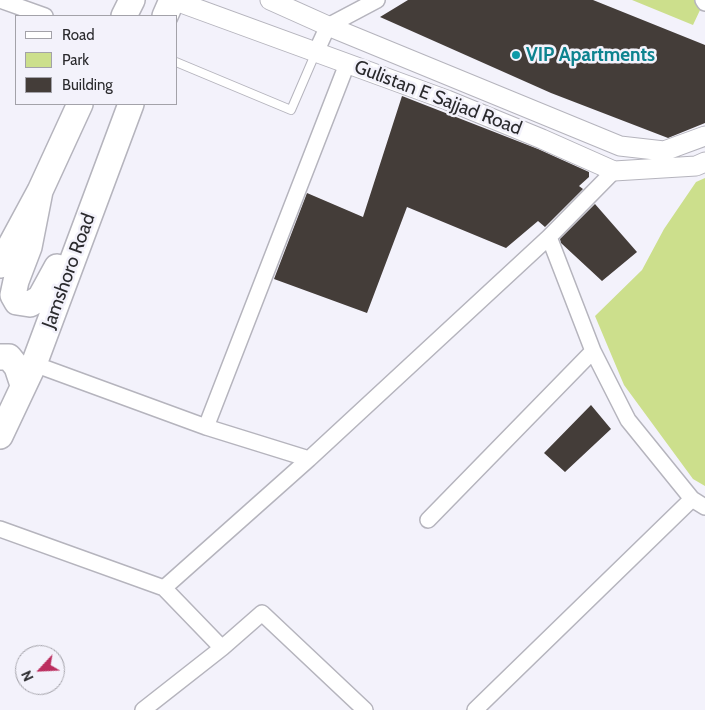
<!DOCTYPE html>
<html>
<head>
<meta charset="utf-8">
<style>
	body { margin:0 }
	#map { position:relative; width:705px; height:710px; overflow:hidden; background:#f3f2fb; font-family:Cabin,sans-serif }
	canvas { display:block }
	.legend { position:absolute; left:15px; top:15px; width:162px; height:90px; box-sizing:border-box; background:#f3f2fb; border:1px solid #a3a2a9; margin:0; padding:6px 9px; list-style:none; font-size:15px; color:#2a2a2d }
	.legend li { display:flex; align-items:center; gap:10px; height:25px }
	.legend b { width:25px; border:1px solid #a3a2a9 }
	.north { position:absolute; left:15px; top:645px; width:50px; height:50px; box-sizing:border-box; background:#f3f2fb; border:1px solid #a3a2a9; border-radius:50%; rotate:245deg; font-size:14px; font-weight:700; line-height:20px; text-align:center; color:#2a2a2d }
	.north::after { content:''; display:block; margin:auto; width:18px; height:22px; background:#bb2d5e; clip-path:polygon(50% 0,100% 100%,50% 72%,0 100%) }
</style>
</head>
<body>
<div id="map">
<canvas width="705" height="710"></canvas>
<ul class="legend">
<li><b style="height:6px;background:#fff"></b>Road</li>
<li><b style="height:14px;background:#ccdf8c"></b>Park</li>
<li><b style="height:14px;background:#443d39"></b>Building</li>
</ul>
<div class="north">N</div>
</div>
<script>
const ctx = document.querySelector('canvas').getContext('2d');
ctx.lineJoin = 'round';
function fill(path, color) { ctx.fillStyle = color; ctx.fill(path, 'evenodd'); }
const shape = rows => new Path2D(rows.map(r => 'M' + r).join(''));
function strokePath(path, color, width, dash) { ctx.strokeStyle = color; ctx.lineWidth = width; ctx.lineCap = dash ? 'butt' : 'round'; ctx.setLineDash(dash || []); ctx.stroke(path); }
function drawText(font, color, halo, rows, align = 'center') {
  ctx.font = font + ' Cabin,sans-serif'; ctx.lineWidth = 5; ctx.setLineDash([]); ctx.textBaseline = 'middle'; ctx.strokeStyle = halo; ctx.fillStyle = color; for (const [text, x, y, turn = 0] of rows) {
    ctx.save(); ctx.translate(x, y); ctx.rotate((+turn || 0) * Math.PI / 180); ctx.textAlign = isNaN(turn) ? turn : align; if (halo) ctx.strokeText(text, 0, 0); ctx.fillText(text, 0, 0); ctx.restore();
  }
}
fill(shape([
	[632,0,697,0,701,8,693,25],
	[705,178,705,486,693,479,624,385,595,316,642,270,664,229,696,182]
]), '#ccdf8c');
fill(shape([
	[408,0,593,0,705,45,705,123,668,138,551,93,380,17],
	[402,96,538,149,589,172,589,177,579,186,583,189,545,227,538,221,506,248,407,207,367,313,274,279,307,193,363,217],
	[595,204,637,252,602,281,561,243,560,239],
	[591,405,611,429,565,472,544,453]
]), '#443d39');
const service = shape([
	[176,62,291,110,316,52]
]);
const minor = shape([
	[0,0,45,16],
	[703,0,705,3],
	[316,52,328,26,377,0],
	[347,64,206,427,309,459,549,237],
	[614,171,549,237,593,351,628,420,692,499,705,507],
	[34,364,206,427],
	[428,520,593,351],
	[0,529,164,588,309,459],
	[164,588,222,648,262,613,365,710],
	[143,710,222,648],
	[475,710,692,499]
]);
const tertiary = shape([
	[173,0,447,100,542,139,614,171,696,166,705,162],
	[270,0,328,26,620,146,664,151,705,136]
]);
const trunk = shape([
	[124,16,132,0],
	[165,16,172,0],
	[40,191,29,247,16,281,13,295,17,302,30,304,40,298,57,267],
	[0,265,40,191,80,104],
	[0,357,9,357,17,367,23,385],
	[0,436,34,364,131,104]
]);
strokePath(service, '#b5b4bd', 10);
strokePath(minor, '#b5b4bd', 18);
strokePath(tertiary, '#b5b4bd', 21);
strokePath(trunk, '#b5b4bd', 28);
strokePath(service, '#fff', 8);
strokePath(minor, '#fff', 15);
strokePath(tertiary, '#fff', 19);
strokePath(trunk, '#fff', 25);
for (const [x, y, r, color] of [
	[516,55,5,"#0f9aa8"]
]) { const dot = new Path2D(); dot.arc(x, y, r, 0, 2 * Math.PI); ctx.fillStyle = color; ctx.fill(dot); strokePath(dot, '#f3f2fb', 2); }
drawText('bold 19px', '#0d838f', '#f3f2fb', [
	["VIP Apartments",526,55]
], 'left');
drawText('19px', '#2a2a2d', '#f3f2fb', [
	["Gulistan E Sajjad Road",438,98,21],
	["Jamshoro Road",69,271,-70]
]);
</script>
</body>
</html>
